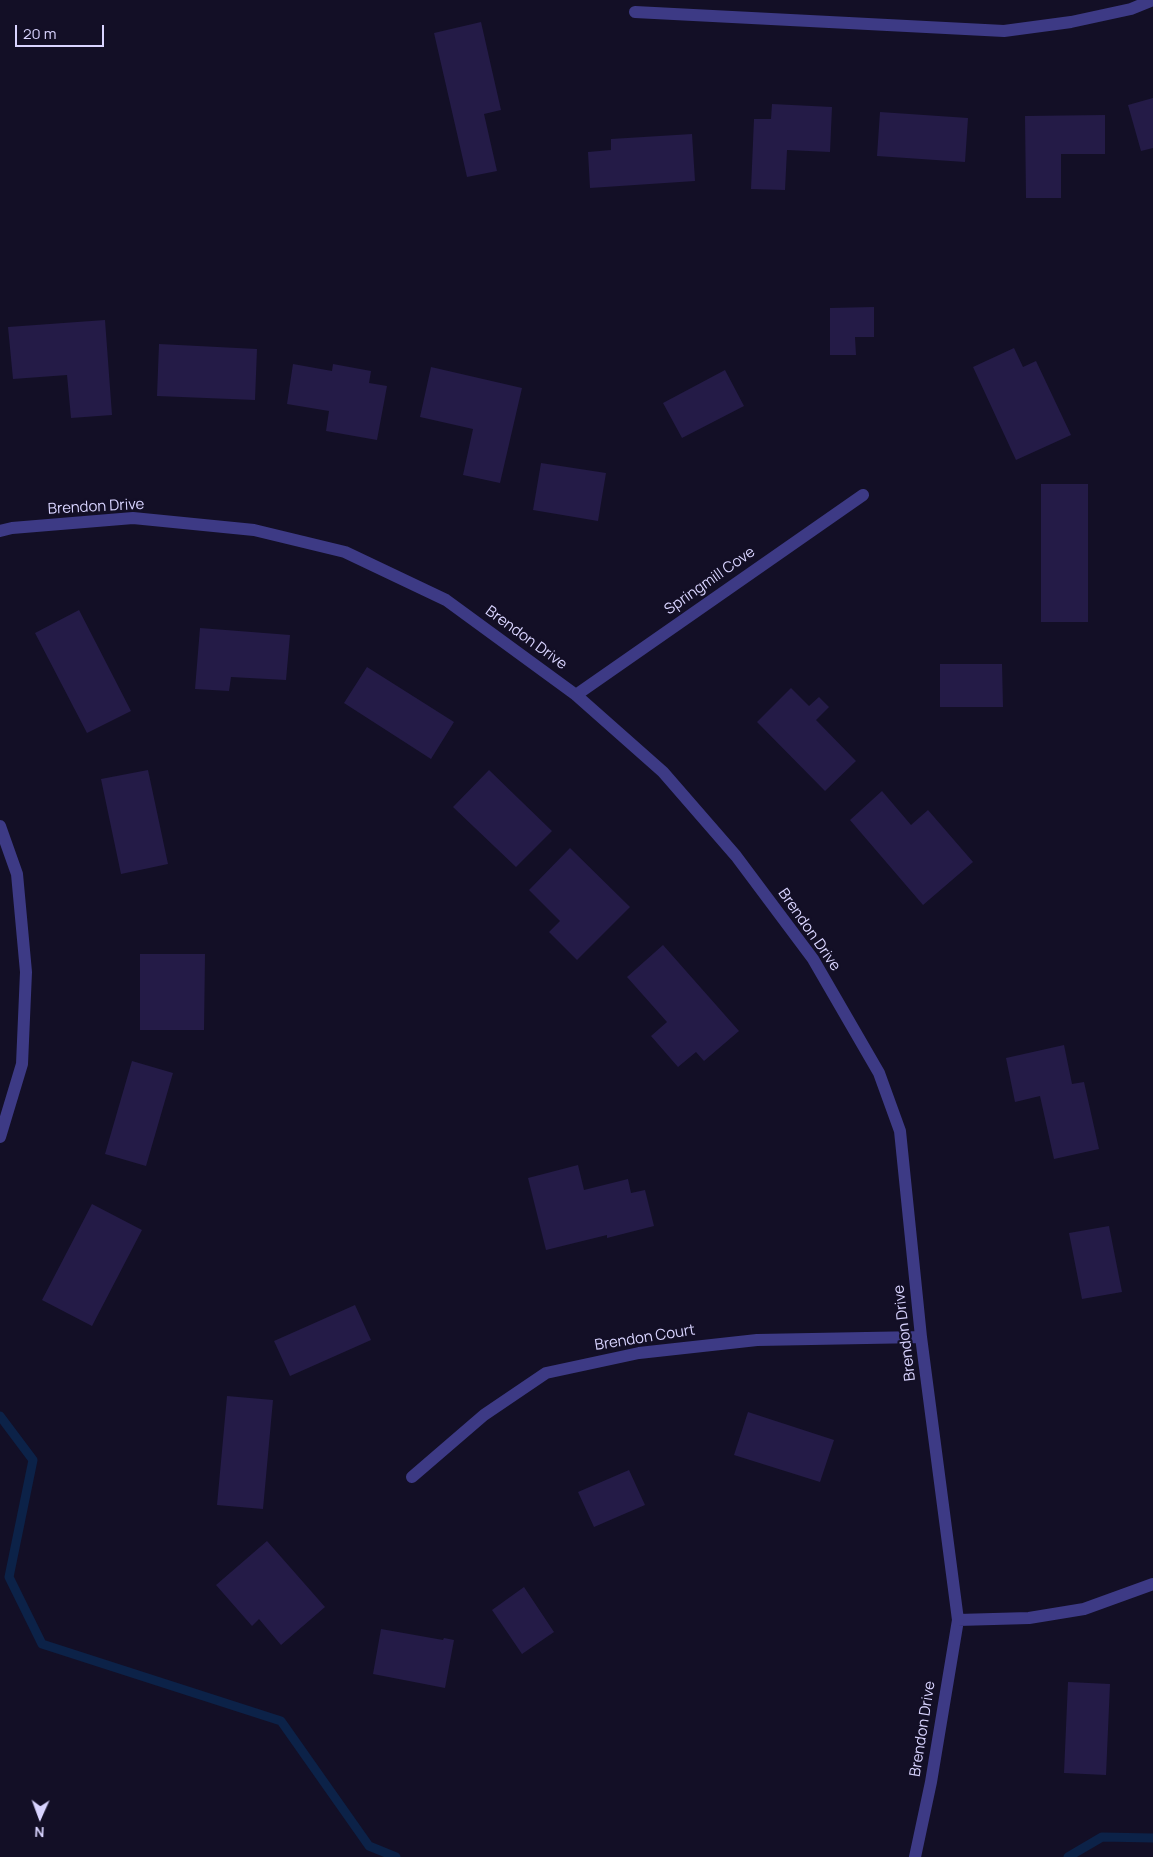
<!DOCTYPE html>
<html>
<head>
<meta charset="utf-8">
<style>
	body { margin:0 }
	#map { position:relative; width:1153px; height:1857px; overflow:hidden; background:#130f26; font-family:Manrope,sans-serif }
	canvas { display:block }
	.north { position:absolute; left:15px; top:1792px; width:50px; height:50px; -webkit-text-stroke:4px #130f26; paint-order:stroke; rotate:182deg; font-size:14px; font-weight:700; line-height:20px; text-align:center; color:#d9d4ff }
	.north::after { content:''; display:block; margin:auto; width:18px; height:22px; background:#d9d4ff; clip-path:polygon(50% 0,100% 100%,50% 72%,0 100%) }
	.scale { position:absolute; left:15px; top:25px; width:89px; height:22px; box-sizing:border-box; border:2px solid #d9d4ff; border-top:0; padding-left:6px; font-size:15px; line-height:18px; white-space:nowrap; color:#d9d4ff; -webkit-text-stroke:4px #130f26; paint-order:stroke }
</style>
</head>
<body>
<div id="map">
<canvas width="1153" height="1857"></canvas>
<div class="north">N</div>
<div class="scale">20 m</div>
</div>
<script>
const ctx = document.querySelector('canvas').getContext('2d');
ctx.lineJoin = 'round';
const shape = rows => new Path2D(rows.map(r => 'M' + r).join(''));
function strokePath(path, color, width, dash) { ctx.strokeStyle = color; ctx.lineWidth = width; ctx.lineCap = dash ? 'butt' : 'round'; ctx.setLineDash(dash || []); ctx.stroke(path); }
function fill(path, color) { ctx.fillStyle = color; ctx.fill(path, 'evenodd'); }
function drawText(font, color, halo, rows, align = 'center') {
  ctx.font = font + ' Manrope,sans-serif'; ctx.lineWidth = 4.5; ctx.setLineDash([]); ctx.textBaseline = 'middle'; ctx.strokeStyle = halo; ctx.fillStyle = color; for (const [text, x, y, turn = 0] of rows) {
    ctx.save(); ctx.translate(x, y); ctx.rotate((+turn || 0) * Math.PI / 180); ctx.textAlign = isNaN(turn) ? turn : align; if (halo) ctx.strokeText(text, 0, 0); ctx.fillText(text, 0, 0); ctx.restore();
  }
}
strokePath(shape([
	[0,1416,33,1460,9,1577,42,1644,281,1721,369,1846,396,1857],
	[1068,1857,1102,1837,1153,1838]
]), '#0c2248', 9);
fill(shape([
	[481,22,501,110,484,114,497,171,467,177,434,33],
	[1153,98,1153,148,1141,151,1128,105],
	[772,104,832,107,830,152,787,150,785,190,751,189,754,119,771,119],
	[880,112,968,118,965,162,877,156],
	[1105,115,1105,154,1061,154,1061,198,1026,198,1025,116],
	[692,134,695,181,590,188,588,152,611,150,611,139],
	[874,307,874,337,855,337,856,355,830,355,830,308],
	[105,320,112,415,71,418,67,375,13,379,8,327],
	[159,344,257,349,255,400,157,396],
	[1014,348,1023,367,1036,361,1071,435,1016,460,973,367],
	[293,364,332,371,333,364,371,371,369,383,387,386,377,440,326,431,329,411,287,404],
	[431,367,522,388,500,483,463,475,473,429,420,417],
	[725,370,744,406,682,438,663,403],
	[541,463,606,473,598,521,533,510],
	[1041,484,1088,484,1088,622,1041,622],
	[79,610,131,711,87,733,35,633],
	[200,628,290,635,286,680,231,677,229,691,195,689],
	[940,664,1002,664,1003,707,940,707],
	[367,667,454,722,431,759,344,703],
	[791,688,809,706,819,697,829,707,816,720,856,761,825,791,757,722],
	[148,770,168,864,121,874,101,779],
	[489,770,552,831,516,867,453,807],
	[882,791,911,825,928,810,973,862,923,905,850,820],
	[570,848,630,907,577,960,549,932,560,921,529,890],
	[663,945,739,1031,704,1061,696,1052,678,1067,651,1036,667,1022,627,977],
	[140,954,205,954,204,1030,140,1030],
	[1064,1045,1072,1084,1084,1082,1099,1149,1054,1159,1040,1096,1015,1102,1006,1058],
	[132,1061,173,1073,146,1166,105,1154],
	[578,1165,584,1190,628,1179,631,1193,645,1190,654,1226,607,1238,607,1235,546,1250,528,1178],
	[92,1204,142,1230,92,1326,42,1300],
	[1109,1226,1122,1292,1082,1299,1069,1233],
	[355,1305,371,1340,290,1376,274,1341],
	[227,1396,273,1400,263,1509,217,1505],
	[748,1412,834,1440,820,1482,734,1455],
	[629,1470,645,1505,594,1527,578,1492],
	[267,1541,325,1607,281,1645,259,1619,252,1626,216,1585],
	[524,1587,554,1632,522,1654,492,1610],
	[381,1629,443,1640,444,1638,454,1640,445,1688,373,1674],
	[1068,1682,1110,1684,1106,1775,1064,1773]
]), '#241b47');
strokePath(shape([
	[635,12,1004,31,1071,22,1131,9,1153,0],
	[0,531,12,528,133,518,254,530,345,552,446,600,576,695,663,772,736,856,813,959,879,1073,900,1131,921,1337,958,1620,931,1782,915,1857],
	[576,695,863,495],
	[0,826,17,874,26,972,22,1064,0,1137],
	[412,1477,484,1415,546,1373,639,1353,757,1340,921,1337],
	[958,1620,1029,1618,1084,1609,1153,1584]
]), '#3d3a85', 12);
drawText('15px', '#d9d4ff', '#130f26', [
	["Brendon Drive",96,507,-3],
	["Springmill Cove",710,581,-35],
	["Brendon Drive",526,638,36],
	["Brendon Drive",809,930,55],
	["Brendon Drive",905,1333,-97],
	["Brendon Court",645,1338,-9],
	["Brendon Drive",923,1729,-81]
]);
</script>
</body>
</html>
